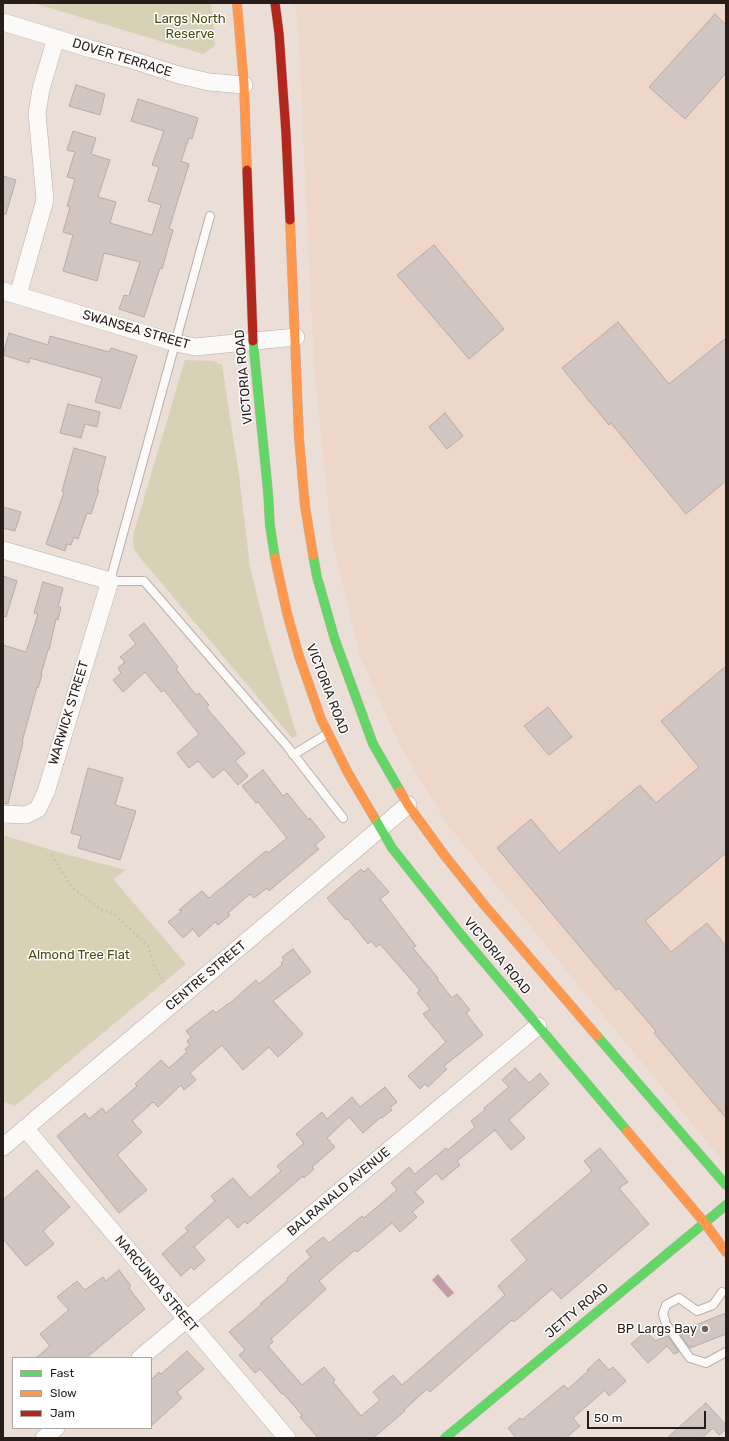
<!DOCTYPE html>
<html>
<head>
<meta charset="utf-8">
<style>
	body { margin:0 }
	#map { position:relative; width:729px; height:1441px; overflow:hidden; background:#ebded6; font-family:Rubik,sans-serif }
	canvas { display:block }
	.frame { position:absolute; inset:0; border:4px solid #271e19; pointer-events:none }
	.legend { position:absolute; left:12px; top:1357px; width:140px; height:72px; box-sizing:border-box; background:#fff; border:1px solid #a9a5a3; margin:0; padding:5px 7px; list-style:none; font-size:12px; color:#271e19 }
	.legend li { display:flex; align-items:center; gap:8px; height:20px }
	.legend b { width:20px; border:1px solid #a9a5a3 }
	.scale { position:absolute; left:587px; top:1411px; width:119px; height:18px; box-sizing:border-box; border:2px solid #271e19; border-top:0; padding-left:5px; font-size:12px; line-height:14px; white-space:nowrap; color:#271e19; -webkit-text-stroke:3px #fff; paint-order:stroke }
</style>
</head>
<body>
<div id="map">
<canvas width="729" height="1441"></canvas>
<div class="frame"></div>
<ul class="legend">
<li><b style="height:5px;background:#63d668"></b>Fast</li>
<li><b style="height:5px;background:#ff974d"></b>Slow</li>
<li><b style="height:5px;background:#b3261e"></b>Jam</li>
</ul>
<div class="scale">50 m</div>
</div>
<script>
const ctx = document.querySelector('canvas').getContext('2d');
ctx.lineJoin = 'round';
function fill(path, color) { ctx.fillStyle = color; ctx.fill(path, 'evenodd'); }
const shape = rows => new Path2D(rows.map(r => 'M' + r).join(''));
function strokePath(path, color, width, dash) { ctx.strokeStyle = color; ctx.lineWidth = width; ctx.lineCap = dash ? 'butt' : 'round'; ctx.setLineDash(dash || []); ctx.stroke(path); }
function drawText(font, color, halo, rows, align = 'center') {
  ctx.font = font + ' Rubik,sans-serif'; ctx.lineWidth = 3; ctx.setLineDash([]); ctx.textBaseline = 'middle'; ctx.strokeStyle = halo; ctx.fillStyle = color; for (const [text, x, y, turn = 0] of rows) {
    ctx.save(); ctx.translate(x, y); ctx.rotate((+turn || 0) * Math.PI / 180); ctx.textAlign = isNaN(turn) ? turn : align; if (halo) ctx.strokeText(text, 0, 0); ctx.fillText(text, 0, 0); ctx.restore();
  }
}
fill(shape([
	[294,3,726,3,726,1165,449,827,400,746,361,659,332,541,314,367,298,25]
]), '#eed6c9');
fill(shape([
	[33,3,211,3,215,46,203,54],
	[185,360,214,361,222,365,239,475,250,567,265,628,297,736,292,738,143,561,134,549,133,540,134,532],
	[3,835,58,852,126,870,113,879,186,964,15,1106,3,1102]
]), '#d7d2b6');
fill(shape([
	[438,1274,454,1293,448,1298,432,1280]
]), '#c09ca7');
const building = shape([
	[715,14,726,25,726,73,685,119,649,87,715,14],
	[76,85,105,94,100,115,69,106,76,85],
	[138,99,198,118,192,139,189,138,181,161,189,164,169,229,173,230,162,269,160,268,144,317,119,309,124,295,129,296,140,262,104,253,97,281,63,271,73,235,63,232,70,207,67,206,75,179,67,177,75,152,67,150,73,131,96,138,91,154,110,160,98,197,116,202,110,223,152,235,161,205,148,201,159,167,152,165,164,131,131,121,138,99],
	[3,176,16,180,6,214,3,214,3,176],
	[434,245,504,329,469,359,397,275,434,245],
	[618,322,669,384,726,338,726,481,686,514,611,423,609,425,562,368,618,322],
	[9,333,48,345,50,336,109,352,111,348,137,356,120,409,95,402,102,378,30,358,29,363,3,355,9,333],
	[68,404,100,412,97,427,85,424,81,438,60,433,68,404],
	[445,413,463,436,447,449,429,427,445,413],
	[74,448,106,457,97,490,99,490,91,514,87,513,78,539,74,537,71,545,67,544,65,551,46,544,64,492,62,491,74,448],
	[3,507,21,512,15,531,3,528,3,507],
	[3,576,17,581,6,617,3,616,3,576],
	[43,582,63,588,58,607,61,607,58,620,56,619,49,650,48,650,41,674,42,675,38,688,37,687,22,742,23,742,8,804,3,803,3,645,26,652,38,614,34,613,43,582],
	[144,623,178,667,176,669,196,695,199,693,209,705,206,707,245,753,235,761,248,776,238,785,224,769,213,778,198,761,189,768,177,753,199,734,164,690,161,692,145,672,123,692,113,680,121,673,118,668,125,662,120,657,136,644,129,635,144,623],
	[726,666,726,853,645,921,671,952,707,923,726,946,726,1118,654,1033,656,1031,619,988,616,990,497,848,531,819,559,853,640,785,656,803,699,767,661,721,726,666],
	[548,707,572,737,549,755,524,726,548,707],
	[88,768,123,778,115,805,136,811,120,860,78,848,81,836,71,833,88,768],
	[263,770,283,796,287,793,309,820,310,818,325,837,315,845,319,849,269,891,267,888,254,898,250,894,228,913,230,915,218,925,215,922,199,937,193,929,183,938,168,922,182,911,179,910,202,891,209,898,266,851,268,853,287,838,258,802,256,803,242,786,263,770],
	[368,868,389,892,380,899,416,946,413,948,438,978,437,979,452,998,457,994,470,1010,466,1013,483,1035,444,1066,447,1069,428,1087,425,1084,420,1089,408,1076,446,1042,423,1014,430,1009,417,993,420,990,380,944,376,947,371,941,368,944,348,919,346,920,327,898,361,869,364,872,368,868],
	[293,949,311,972,273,1001,303,1034,278,1057,269,1047,243,1070,222,1045,190,1073,196,1080,184,1090,181,1085,158,1107,153,1102,132,1121,142,1132,117,1155,147,1190,119,1213,57,1136,85,1113,89,1119,102,1108,106,1113,137,1086,135,1084,161,1060,169,1068,187,1052,185,1049,190,1045,187,1041,191,1037,186,1031,213,1010,216,1013,229,1003,229,1004,256,980,259,984,282,965,281,963,284,960,282,957,293,949],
	[515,1068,529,1083,540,1073,549,1084,509,1120,525,1138,511,1150,495,1130,457,1161,460,1165,442,1180,436,1173,415,1192,424,1202,412,1212,417,1217,400,1232,392,1223,357,1252,355,1250,319,1281,326,1289,271,1339,273,1342,268,1346,302,1385,324,1367,335,1380,333,1382,361,1416,380,1400,373,1392,393,1375,402,1385,505,1295,498,1286,527,1260,511,1240,592,1171,584,1161,600,1148,628,1182,619,1188,649,1224,561,1299,552,1289,514,1322,512,1320,430,1392,427,1389,404,1410,405,1411,373,1438,318,1438,300,1417,302,1415,283,1393,282,1394,260,1369,255,1373,239,1355,245,1350,229,1332,261,1305,260,1304,288,1280,287,1278,311,1257,306,1251,323,1237,329,1243,362,1216,364,1218,397,1190,391,1183,409,1167,415,1174,446,1148,448,1150,475,1127,471,1121,485,1110,484,1108,509,1087,502,1080,515,1068],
	[385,1087,397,1102,390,1108,392,1110,382,1118,381,1117,363,1133,349,1117,327,1138,335,1147,312,1167,314,1169,304,1178,303,1176,247,1224,245,1221,238,1228,228,1217,194,1247,205,1260,194,1270,191,1267,181,1276,162,1254,188,1231,185,1228,215,1201,211,1196,233,1178,250,1198,281,1171,277,1166,304,1143,296,1134,322,1112,327,1119,352,1097,360,1107,385,1087],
	[37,1170,70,1207,43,1231,54,1244,26,1266,3,1239,3,1200,37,1170],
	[119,1270,131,1286,129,1288,145,1309,86,1358,36,1358,50,1346,40,1334,69,1310,57,1297,77,1281,85,1290,103,1277,106,1281,119,1270],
	[726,1313,726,1334,690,1348,678,1332,726,1313],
	[646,1331,655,1341,668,1336,679,1352,674,1354,667,1346,648,1363,631,1344,646,1331],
	[187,1351,204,1369,177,1392,182,1398,151,1426,151,1380,159,1372,161,1374,187,1351],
	[599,1359,609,1370,613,1367,626,1381,609,1396,605,1390,573,1418,580,1426,566,1438,516,1438,508,1428,520,1418,522,1420,564,1385,568,1389,588,1371,587,1370,599,1359],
	[706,1403,726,1425,726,1429,719,1435,713,1428,702,1438,667,1438,706,1403]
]);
fill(building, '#d0c5c1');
strokePath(building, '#b6aba7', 1);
const lane = shape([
	[210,216,110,581,144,581,287,746,343,818],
	[293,755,327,734],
	[722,1292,713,1305,697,1311,679,1298,666,1305,663,1314,666,1324,690,1358,706,1363,726,1352]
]);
const street = shape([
	[3,22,91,49,129,59,179,75,209,82,244,85],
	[3,291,176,343,195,347,296,337],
	[18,295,45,200,37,113,41,89,56,38],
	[3,550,110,581,46,792,38,809,26,815,3,814],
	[25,1128,287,1438],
	[3,1147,408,805],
	[140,1358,538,1026],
	[44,1438,56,1428]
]);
const fast = shape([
	[253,341,268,492,270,526,275,558],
	[313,555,317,577,335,640,373,744,400,791],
	[374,817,392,848,462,936,627,1131],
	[597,1036,726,1185],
	[445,1438,726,1205]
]);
const slow = shape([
	[237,3,244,85,247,170],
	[290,220,299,438,305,506,313,555],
	[275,558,287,613,299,656,321,719,348,773,374,817],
	[400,791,408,805,445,856,486,907,597,1036],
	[627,1131,704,1222,726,1252]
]);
const jam = shape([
	[275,3,279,33,286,133,290,220],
	[247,170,253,341]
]);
strokePath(lane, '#b9afa8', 10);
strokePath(street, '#b9afa8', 18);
strokePath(fast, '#b9afa8', 10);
strokePath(slow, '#b9afa8', 10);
strokePath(jam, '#b9afa8', 10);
strokePath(shape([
	[51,855,72,887,101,910,113,913,148,946,154,965,164,982]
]), '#c5c1bf', 2.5, [2, 3]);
strokePath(lane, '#fcfaf9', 8);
strokePath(street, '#fcfaf9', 17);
strokePath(fast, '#63d668', 9);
strokePath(slow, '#ff974d', 9);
strokePath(jam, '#b3261e', 9);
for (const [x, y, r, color] of [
	[705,1329,4,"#6c615b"]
]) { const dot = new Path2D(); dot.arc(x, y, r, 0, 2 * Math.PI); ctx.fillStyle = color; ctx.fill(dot); strokePath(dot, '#fff', 1.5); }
drawText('13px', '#494b12', '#fff', [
	["Largs North",190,19],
	["Reserve",190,34],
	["Almond Tree Flat",79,955]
]);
drawText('13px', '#271e19', '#fff', [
	["DOVER TERRACE",122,58,17],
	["SWANSEA STREET",136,330,16],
	["VICTORIA ROAD",244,377,-95],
	["VICTORIA ROAD",327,689,69],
	["WARWICK STREET",69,713,-73],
	["VICTORIA ROAD",497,956,50],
	["CENTRE STREET",206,976,-40],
	["BALRANALD AVENUE",339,1192,-40],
	["NARCUNDA STREET",156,1284,50],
	["JETTY ROAD",577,1311,-40]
]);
drawText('13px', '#271e19', '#fff', [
	["BP Largs Bay",697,1329]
], 'right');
</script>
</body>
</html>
